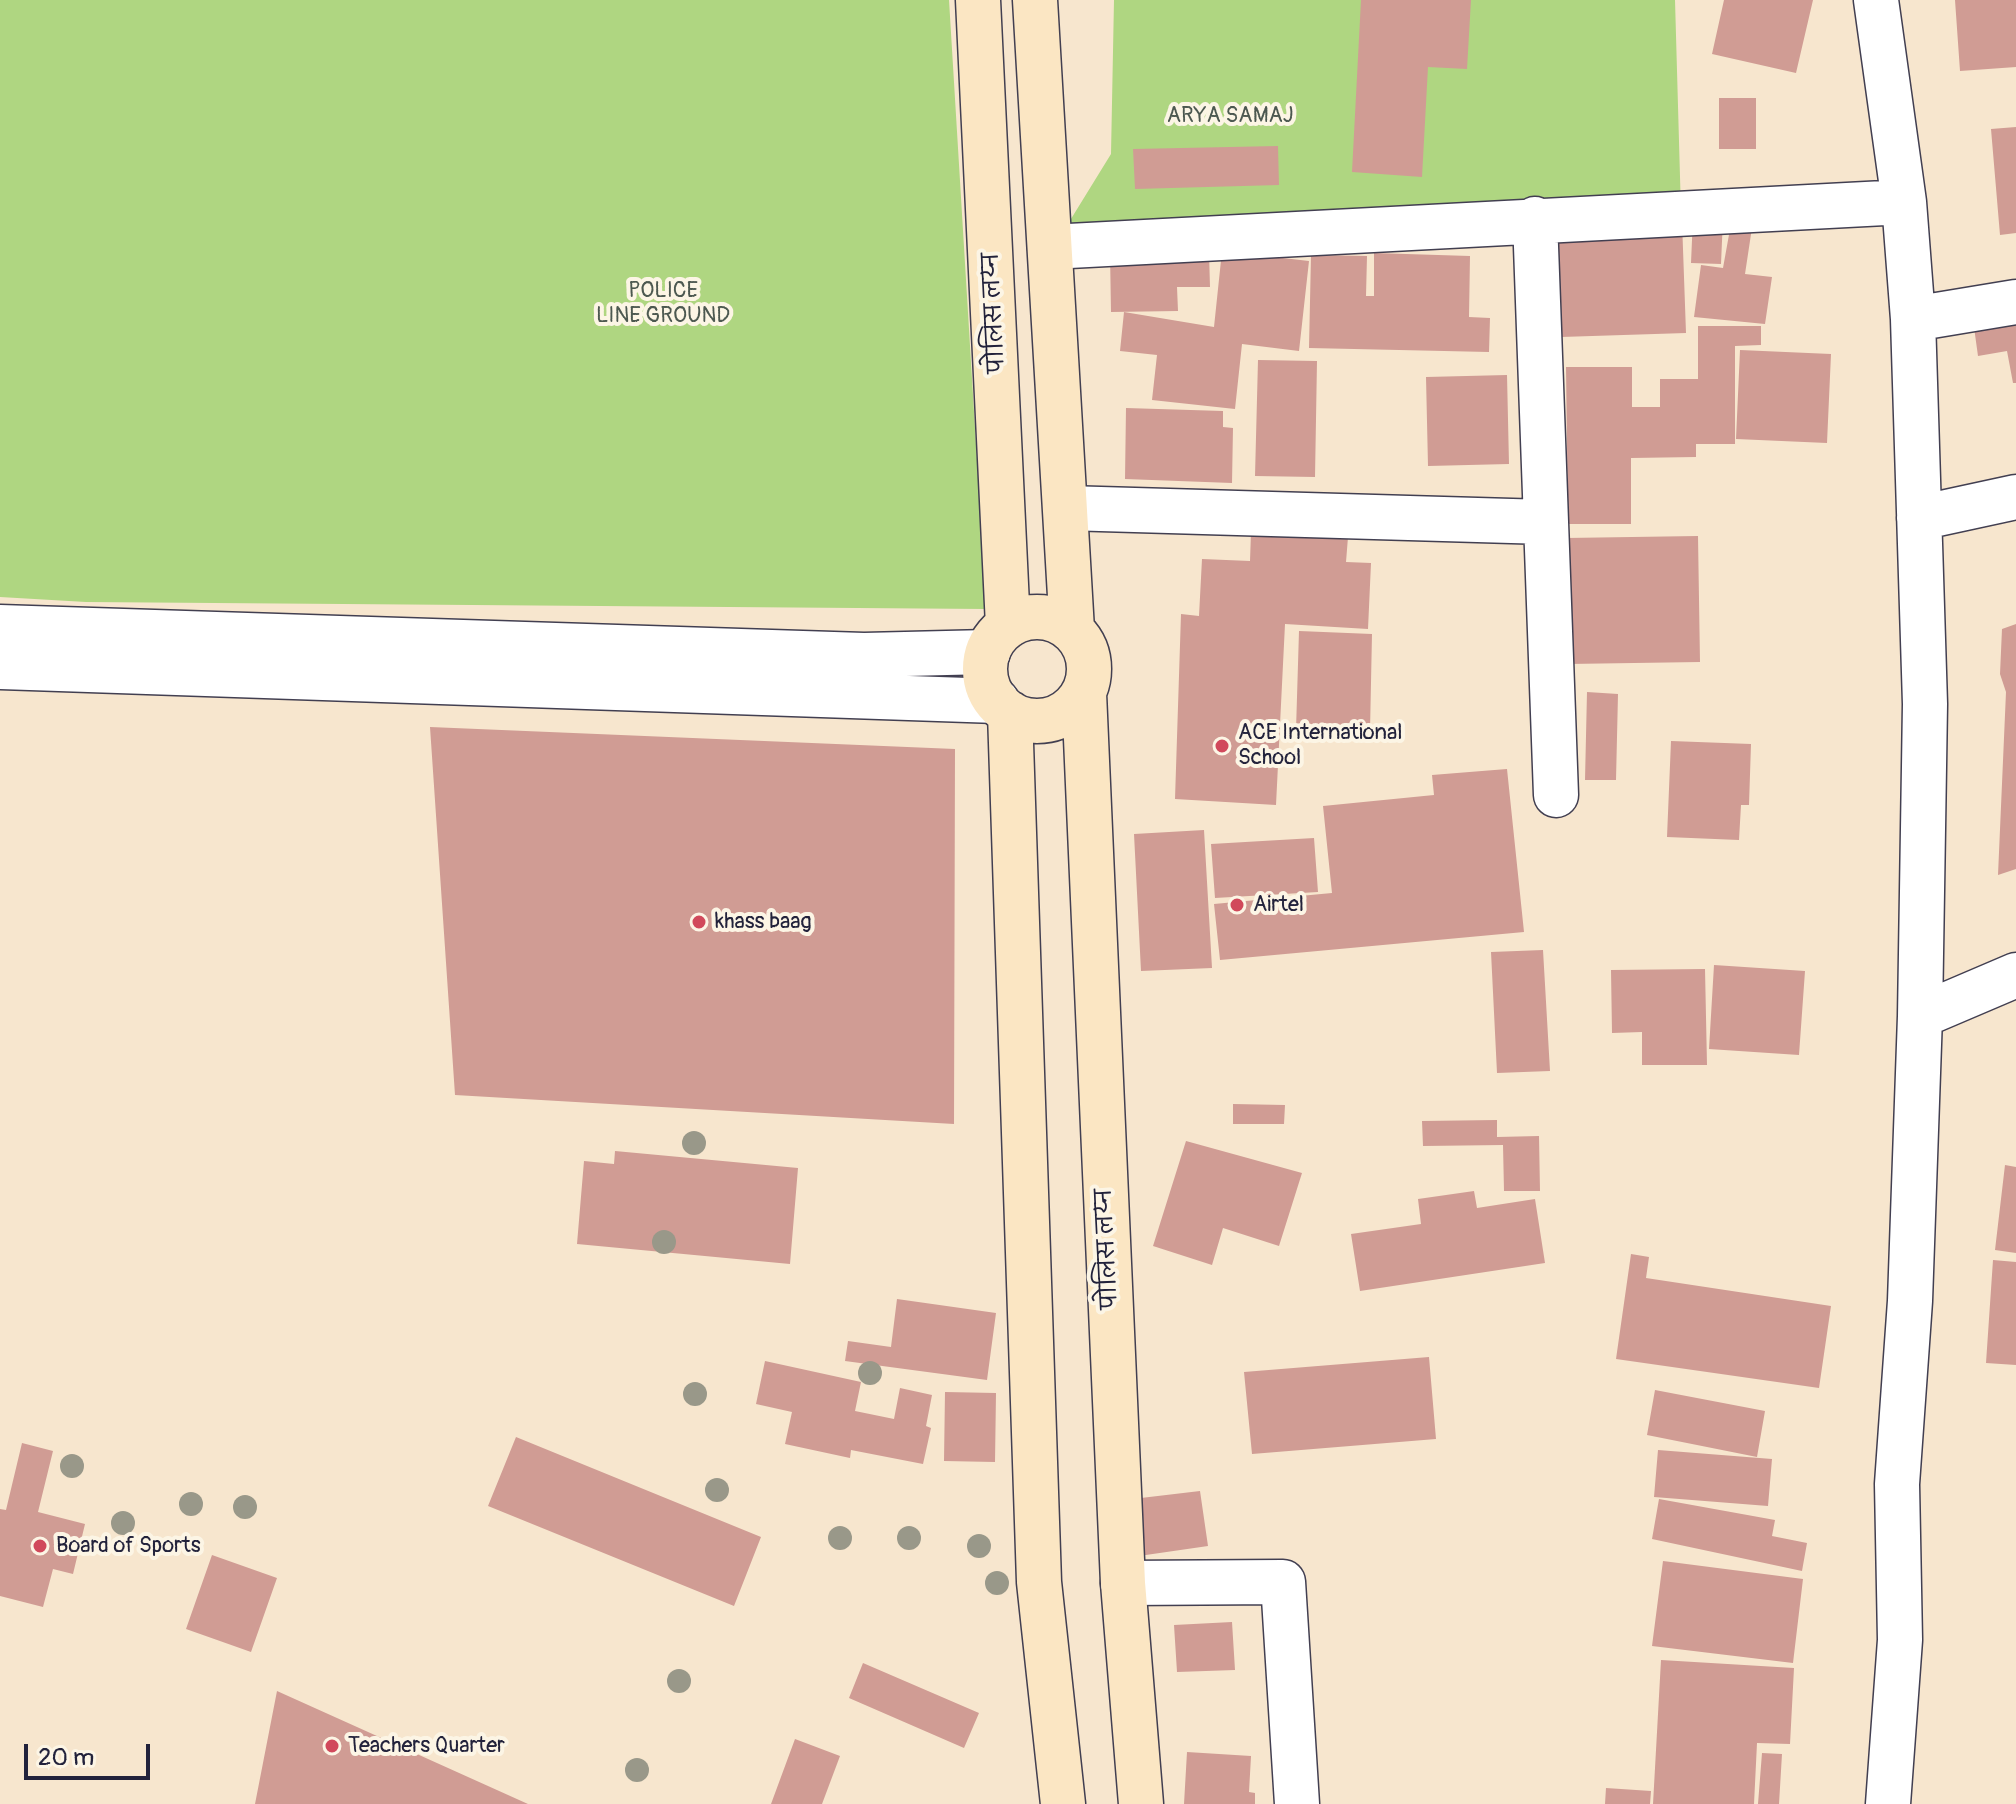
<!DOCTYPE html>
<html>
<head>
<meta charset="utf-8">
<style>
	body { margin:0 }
	#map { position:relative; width:2016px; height:1804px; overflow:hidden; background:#f7e6ce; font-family:Pangolin,sans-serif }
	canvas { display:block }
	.scale { position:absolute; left:24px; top:1744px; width:126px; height:36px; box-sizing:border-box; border:4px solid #22223b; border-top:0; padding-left:10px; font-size:24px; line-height:28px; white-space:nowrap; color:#22223b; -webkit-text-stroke:6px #fcf5e5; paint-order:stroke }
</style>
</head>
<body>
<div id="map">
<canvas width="2016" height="1804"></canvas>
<div class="scale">20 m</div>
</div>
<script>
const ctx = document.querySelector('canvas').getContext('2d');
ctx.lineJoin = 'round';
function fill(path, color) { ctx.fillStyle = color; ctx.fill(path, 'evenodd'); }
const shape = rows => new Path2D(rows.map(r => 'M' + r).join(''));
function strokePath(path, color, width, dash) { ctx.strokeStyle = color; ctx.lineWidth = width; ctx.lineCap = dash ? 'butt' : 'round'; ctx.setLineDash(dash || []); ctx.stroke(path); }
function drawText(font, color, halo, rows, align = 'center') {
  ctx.font = font + ' Pangolin,"Playpen Sans Deva",sans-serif'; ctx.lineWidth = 8; ctx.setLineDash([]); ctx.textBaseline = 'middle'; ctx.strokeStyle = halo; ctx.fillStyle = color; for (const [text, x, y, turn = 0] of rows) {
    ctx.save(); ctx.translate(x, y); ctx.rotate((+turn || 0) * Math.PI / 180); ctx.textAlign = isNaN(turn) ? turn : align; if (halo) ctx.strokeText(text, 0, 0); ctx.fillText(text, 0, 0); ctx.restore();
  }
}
fill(shape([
	[0,0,949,0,986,609,86,602,0,597],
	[1114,0,1675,0,1681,212,1058,240,1111,154]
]), '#afd681');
fill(shape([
	[1361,0,1471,0,1467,69,1428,67,1422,177,1352,172],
	[1724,0,1813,0,1796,73,1712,54],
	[1955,0,2016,0,2016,67,1960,71],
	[1719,98,1756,98,1756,149,1719,149],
	[2016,127,2016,233,2000,235,1991,129],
	[1278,146,1279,185,1135,189,1133,149],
	[1693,217,1723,218,1721,264,1691,263],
	[1732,218,1753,221,1745,274,1772,277,1765,324,1694,317,1701,265,1723,268],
	[1682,221,1686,333,1561,337,1557,225],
	[1222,251,1309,261,1299,351,1242,344,1235,409,1152,400,1157,355,1120,351,1124,312,1214,327],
	[1209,252,1210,287,1177,287,1178,311,1111,312,1110,253],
	[1374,253,1470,256,1469,317,1490,318,1489,352,1309,348,1311,255,1367,256,1366,296,1374,296],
	[2016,314,2016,383,2013,383,2007,351,1978,356,1973,320],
	[1698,326,1761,326,1761,345,1735,346,1735,444,1696,444,1696,457,1631,458,1631,524,1568,524,1566,367,1632,367,1632,407,1660,407,1660,379,1698,379],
	[1740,350,1831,354,1827,443,1736,439],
	[1258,360,1317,361,1315,477,1255,476],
	[1507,375,1509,464,1428,466,1426,377],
	[1126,408,1223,411,1223,427,1233,428,1232,483,1125,479],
	[1251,532,1348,537,1346,562,1371,563,1368,629,1285,624,1276,805,1175,799,1181,614,1199,616,1202,559,1250,561],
	[1698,536,1700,662,1568,664,1566,538],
	[2016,624,2016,869,1998,875,2006,692,2000,674,2002,629],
	[1299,631,1372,634,1370,731,1296,730],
	[1587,692,1618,694,1616,780,1585,780],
	[430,727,955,749,954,1124,455,1095],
	[1671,741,1751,744,1749,805,1741,805,1739,840,1667,837],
	[1507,769,1524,932,1220,960,1214,904,1332,893,1323,806,1434,795,1432,775],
	[1204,830,1212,968,1141,971,1134,834],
	[1314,838,1318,892,1215,898,1211,844],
	[1543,950,1550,1071,1497,1073,1491,952],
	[1714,965,1805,971,1799,1055,1709,1049],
	[1705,969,1707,1065,1642,1065,1642,1032,1612,1033,1611,970],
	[1233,1104,1285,1105,1284,1124,1233,1124],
	[1497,1120,1497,1137,1539,1136,1540,1191,1504,1191,1503,1145,1423,1146,1422,1121],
	[1186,1141,1302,1173,1279,1246,1223,1228,1212,1265,1153,1246],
	[615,1151,798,1168,790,1264,577,1244,584,1161,614,1164],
	[2005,1165,2016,1167,2016,1253,1995,1250],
	[1474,1191,1477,1208,1535,1199,1545,1263,1360,1291,1351,1234,1421,1224,1418,1199],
	[1631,1254,1649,1257,1646,1278,1831,1306,1819,1388,1616,1359],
	[1993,1260,2016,1262,2016,1365,1986,1363],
	[897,1299,996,1313,987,1380,845,1361,848,1341,891,1347],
	[1429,1357,1436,1439,1252,1454,1244,1372],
	[765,1361,861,1382,855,1411,894,1419,900,1388,932,1395,926,1426,931,1428,923,1464,851,1450,850,1458,785,1444,792,1412,756,1404],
	[1655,1390,1765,1411,1757,1457,1647,1435],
	[945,1392,996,1393,995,1462,944,1461],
	[516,1437,761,1537,734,1606,488,1506],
	[22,1443,53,1451,38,1512,85,1524,73,1574,53,1569,43,1607,0,1596,0,1509,6,1510],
	[1658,1450,1772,1459,1768,1506,1654,1497],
	[1200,1491,1208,1546,1132,1557,1124,1500],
	[1659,1499,1775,1520,1772,1536,1807,1543,1802,1571,1652,1539],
	[212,1555,277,1578,251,1652,186,1629],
	[1663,1561,1803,1579,1793,1663,1652,1646],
	[1232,1622,1235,1670,1177,1672,1174,1625],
	[1661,1660,1794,1668,1790,1744,1757,1743,1754,1804,1653,1804],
	[863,1663,979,1713,964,1748,849,1698],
	[277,1691,528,1804,255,1804],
	[795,1739,840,1756,822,1804,771,1804],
	[1187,1752,1251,1756,1249,1792,1255,1793,1255,1804,1184,1804],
	[1762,1753,1782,1754,1779,1804,1758,1804],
	[1606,1788,1651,1791,1650,1804,1605,1804]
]), '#d09c94');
const street = shape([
	[1876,0,1904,202,1913,319,1925,704,1920,1016,1910,1301,1897,1484,1900,1640,1888,1804],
	[1050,247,1904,202],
	[1913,319,2016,302],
	[1066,508,1546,522,1535,219],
	[1919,518,2016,497],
	[1546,522,1556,795],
	[0,627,864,655,988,652],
	[0,667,997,701],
	[1920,1016,2016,975],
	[1123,1583,1283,1582,1297,1804]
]);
const secondary = shape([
	[978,0,1008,626],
	[1035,0,1072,630],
	'985 669a52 52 0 1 1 104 0a52 52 0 1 1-104 0Z',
	[1084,693,1123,1583,1141,1804],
	[1010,713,1039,1582,1063,1804]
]);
strokePath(street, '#423f51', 47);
strokePath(secondary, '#423f51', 47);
strokePath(street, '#fff', 44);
strokePath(secondary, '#fbe6c3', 44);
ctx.fillStyle = '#999889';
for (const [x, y] of [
	[694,1143],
	[664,1242],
	[870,1373],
	[695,1394],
	[72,1466],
	[717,1490],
	[191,1504],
	[245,1507],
	[123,1523],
	[840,1538],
	[909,1538],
	[979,1546],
	[997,1583],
	[679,1681],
	[637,1770]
]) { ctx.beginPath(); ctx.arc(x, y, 12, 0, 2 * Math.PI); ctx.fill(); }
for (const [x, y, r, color] of [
	[1222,746,8,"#d1495b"],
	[1237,905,8,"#d1495b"],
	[699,922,8,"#d1495b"],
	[40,1546,8,"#d1495b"],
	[332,1746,8,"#d1495b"]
]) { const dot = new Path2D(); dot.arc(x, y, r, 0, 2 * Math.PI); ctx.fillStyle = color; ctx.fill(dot); strokePath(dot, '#fcf5e5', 3); }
drawText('22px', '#4c5850', '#fcf5e5', [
	["ARYA SAMAJ",1230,116],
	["POLICE",663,291],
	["LINE GROUND",663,316]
]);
drawText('22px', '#22223b', '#fcf5e5', [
	["पोलिस लय्न",995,313,-93],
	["पोलिस लय्न",1108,1249,-93]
]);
drawText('22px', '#22223b', '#fcf5e5', [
	["ACE International",1238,733],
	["School",1238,758],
	["Airtel",1253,905],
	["khass baag",715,922],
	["Board of Sports",56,1546],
	["Teachers Quarter",348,1746]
], 'left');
</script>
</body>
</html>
